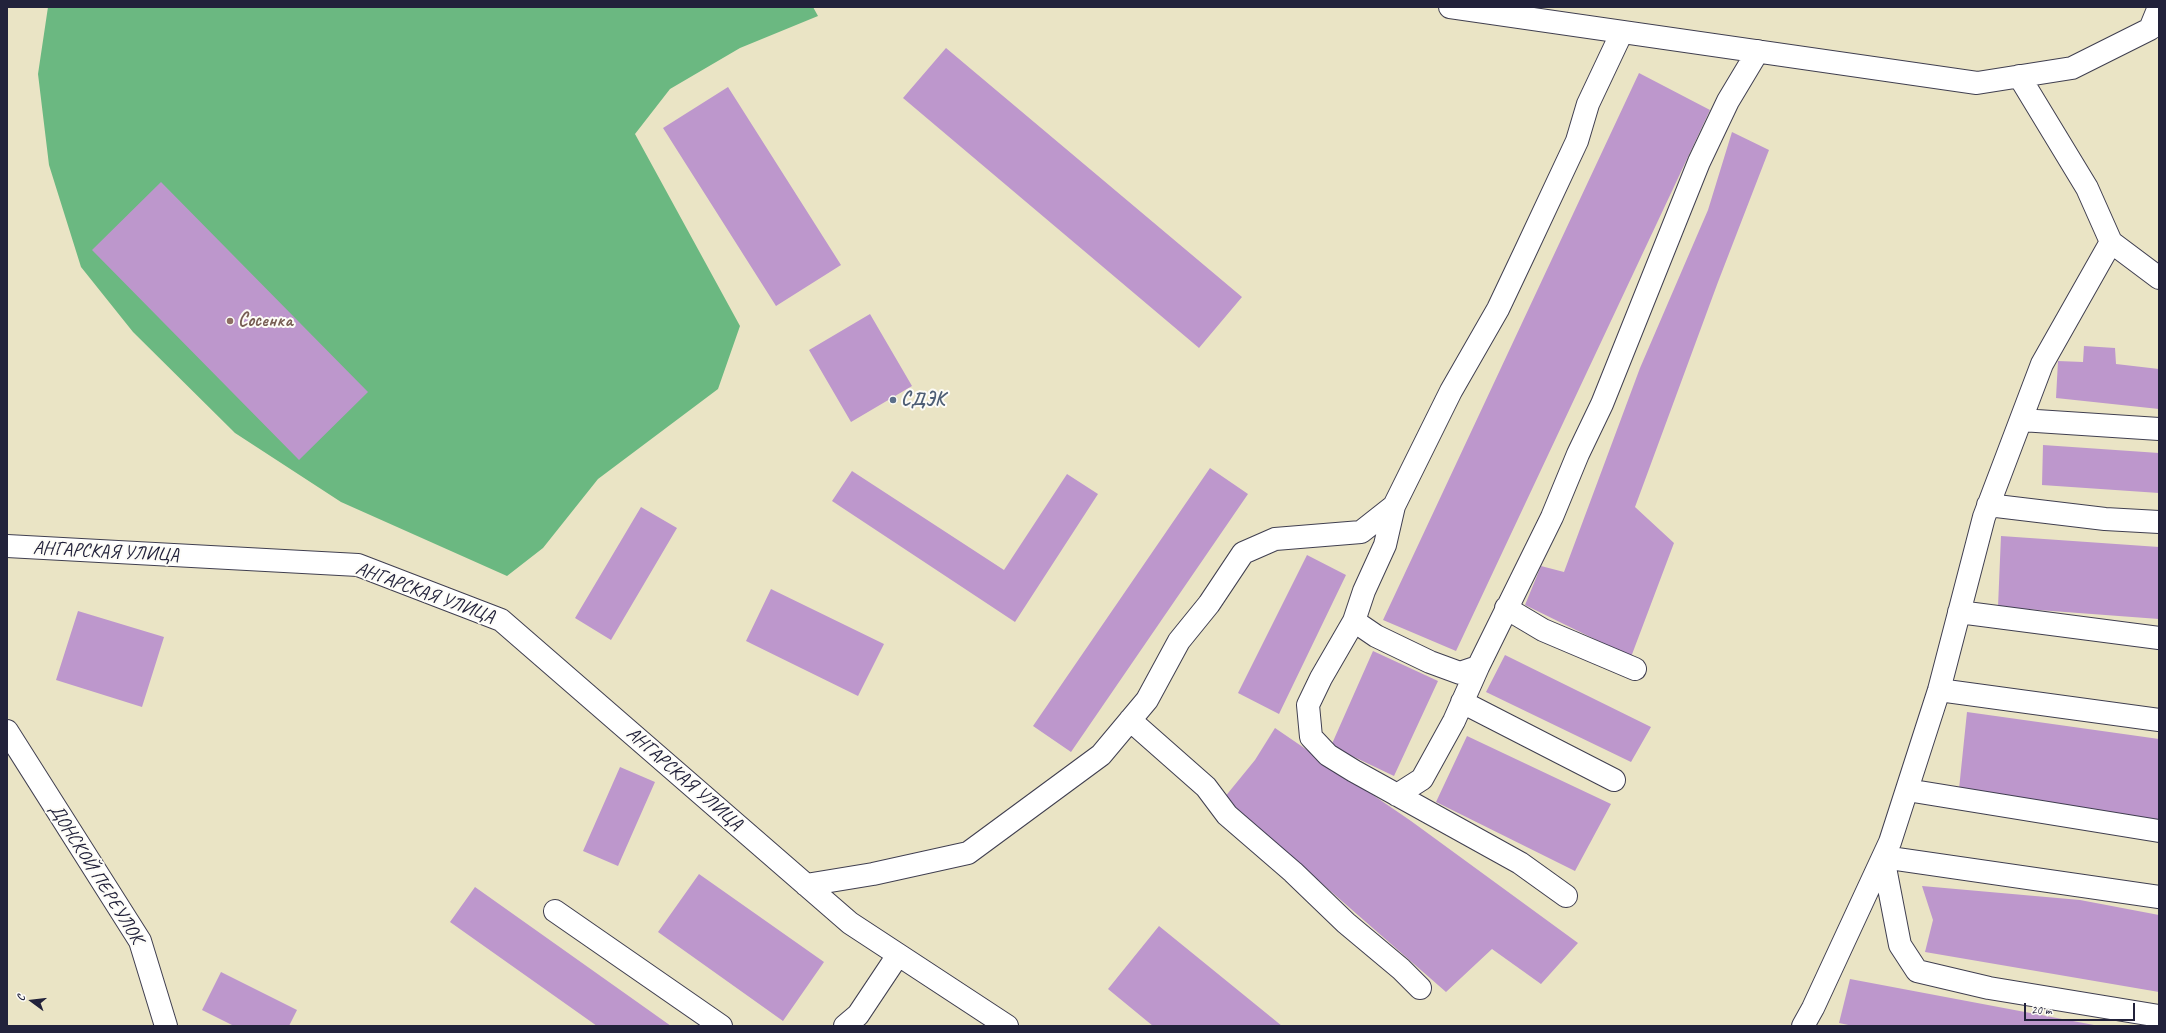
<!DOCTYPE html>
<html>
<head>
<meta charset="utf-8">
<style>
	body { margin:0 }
	#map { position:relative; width:2166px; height:1033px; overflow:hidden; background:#eae4c5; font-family:Caveat,sans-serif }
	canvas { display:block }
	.frame { position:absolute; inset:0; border:8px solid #22223b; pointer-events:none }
	.north { position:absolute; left:12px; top:981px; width:40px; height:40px; -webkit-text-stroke:3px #fdfcf7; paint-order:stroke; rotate:285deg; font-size:11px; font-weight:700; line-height:16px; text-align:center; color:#22223b }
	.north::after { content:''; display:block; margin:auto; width:14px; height:18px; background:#22223b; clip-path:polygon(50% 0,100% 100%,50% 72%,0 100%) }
	.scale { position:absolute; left:2024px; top:1003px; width:111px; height:18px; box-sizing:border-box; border:2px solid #22223b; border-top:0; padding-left:5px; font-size:12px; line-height:14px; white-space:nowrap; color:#22223b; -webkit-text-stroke:3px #fdfcf7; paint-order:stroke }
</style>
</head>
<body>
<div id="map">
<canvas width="2166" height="1033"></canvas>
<div class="frame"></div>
<div class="north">С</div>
<div class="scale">20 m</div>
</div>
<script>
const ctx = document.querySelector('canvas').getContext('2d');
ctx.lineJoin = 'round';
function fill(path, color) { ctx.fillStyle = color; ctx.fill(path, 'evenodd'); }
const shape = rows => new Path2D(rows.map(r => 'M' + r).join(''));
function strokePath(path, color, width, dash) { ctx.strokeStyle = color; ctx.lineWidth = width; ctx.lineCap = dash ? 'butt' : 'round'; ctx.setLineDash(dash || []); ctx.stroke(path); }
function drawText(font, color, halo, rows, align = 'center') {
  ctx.font = font + ' Caveat,sans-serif'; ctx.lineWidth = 4; ctx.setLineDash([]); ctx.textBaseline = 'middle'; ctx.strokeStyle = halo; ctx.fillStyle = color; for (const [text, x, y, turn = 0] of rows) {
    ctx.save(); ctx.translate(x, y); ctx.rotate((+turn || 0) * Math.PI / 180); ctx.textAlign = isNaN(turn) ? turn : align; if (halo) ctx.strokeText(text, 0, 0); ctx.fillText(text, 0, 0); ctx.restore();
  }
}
fill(shape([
	[48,7,813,7,818,16,740,48,670,89,635,134,740,326,718,389,598,479,543,548,507,576,341,502,235,433,133,332,81,267,49,165,38,74]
]), '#6bb881');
fill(shape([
	[946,48,1242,297,1199,348,903,98],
	[1639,73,1710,110,1456,651,1383,620],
	[728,87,841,265,776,306,663,128],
	[1732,132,1769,150,1718,282,1635,507,1674,543,1631,657,1525,605,1541,566,1564,572,1640,368,1708,210],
	[161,182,368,392,299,460,92,250],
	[870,314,912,386,851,422,809,350],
	[2084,346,2115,348,2116,364,2159,369,2159,409,2056,398,2058,361,2083,362],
	[2043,445,2159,453,2159,493,2042,485],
	[1210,468,1248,494,1071,752,1033,726],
	[852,471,1004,570,1067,474,1098,494,1015,622,832,501],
	[641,507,677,528,611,640,575,618],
	[2001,536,2159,547,2159,619,1998,607],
	[1307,555,1346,575,1279,714,1238,693],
	[771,589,884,644,858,696,746,641],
	[78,611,164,637,142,707,56,680],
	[1373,651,1438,681,1394,776,1331,746],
	[1505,655,1651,727,1631,762,1486,692],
	[1967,712,2159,739,2159,820,1959,789],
	[1275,728,1411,821,1578,943,1541,984,1492,949,1446,992,1224,798,1255,760],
	[1467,736,1611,804,1575,871,1436,802],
	[620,767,655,782,618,866,583,851],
	[699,874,824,962,783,1021,658,932],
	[1922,886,2080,900,2159,915,2159,992,1925,952,1933,920],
	[475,887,671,1026,597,1026,450,922],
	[1159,926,1282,1026,1153,1026,1108,989],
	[221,972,297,1010,289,1026,234,1026,202,1010],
	[1850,979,2094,1025,2094,1026,1853,1026,1839,1023]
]), '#bd97cc');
const minor = shape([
	[1450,7,1977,83,2072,68,2150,29,2159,7],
	[2019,76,2087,188,2111,242,2159,278],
	[2021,420,2159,429],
	[1988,505,2105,519,2159,522],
	[1394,506,1385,545,1364,591,1354,621,1376,636,1430,662,1460,673,1478,667,1552,517,1578,454,1602,404,1699,162,1728,101,1758,51],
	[7,546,358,565,501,620,850,923,1007,1026],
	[1506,608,1543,630,1635,669],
	[1959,612,2159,638],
	[1354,621,1321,678,1308,705,1311,737,1328,755,1354,771,1520,863,1566,896],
	[1939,690,2159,720],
	[1462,702,1614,780],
	[1130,720,1206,787,1227,815,1293,872,1346,923,1401,969,1420,988],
	[7,731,140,941,166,1026],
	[1907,790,2159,831],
	[1397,795,1422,779,1454,721,1478,667],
	[806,885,873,874,968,853,1101,755,1147,700,1179,641,1209,604,1243,553,1275,539,1361,532,1394,506,1451,391,1498,309,1525,252,1577,141,1588,104,1622,32],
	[2159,897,1883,857,1900,945,1917,971,1989,988,2159,1016],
	[555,911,721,1026],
	[845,1026,858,1015,898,955],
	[1803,1026,1813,1008,1890,842,1939,690,1984,517,2042,364,2111,242]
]);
strokePath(minor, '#403f50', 24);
strokePath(minor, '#fff', 22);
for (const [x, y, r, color] of [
	[230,321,4,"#8d6e63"],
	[893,400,4,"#5c6f8a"]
]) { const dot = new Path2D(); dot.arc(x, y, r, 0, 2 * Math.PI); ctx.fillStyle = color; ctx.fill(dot); strokePath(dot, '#fdfcf7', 1.5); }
drawText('bold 19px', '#785e54', '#fdfcf7', [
	["Сосенка",238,321]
], 'left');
drawText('bold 19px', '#4e5e75', '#fdfcf7', [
	["СДЭК",901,400]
], 'left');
drawText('19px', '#22223b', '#fdfcf7', [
	["АНГАРСКАЯ УЛИЦА",106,552,3],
	["АНГАРСКАЯ УЛИЦА",425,593,20],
	["АНГАРСКАЯ УЛИЦА",684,779,41],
	["ДОНСКОЙ ПЕРЕУЛОК",96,874,58]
]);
</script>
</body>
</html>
